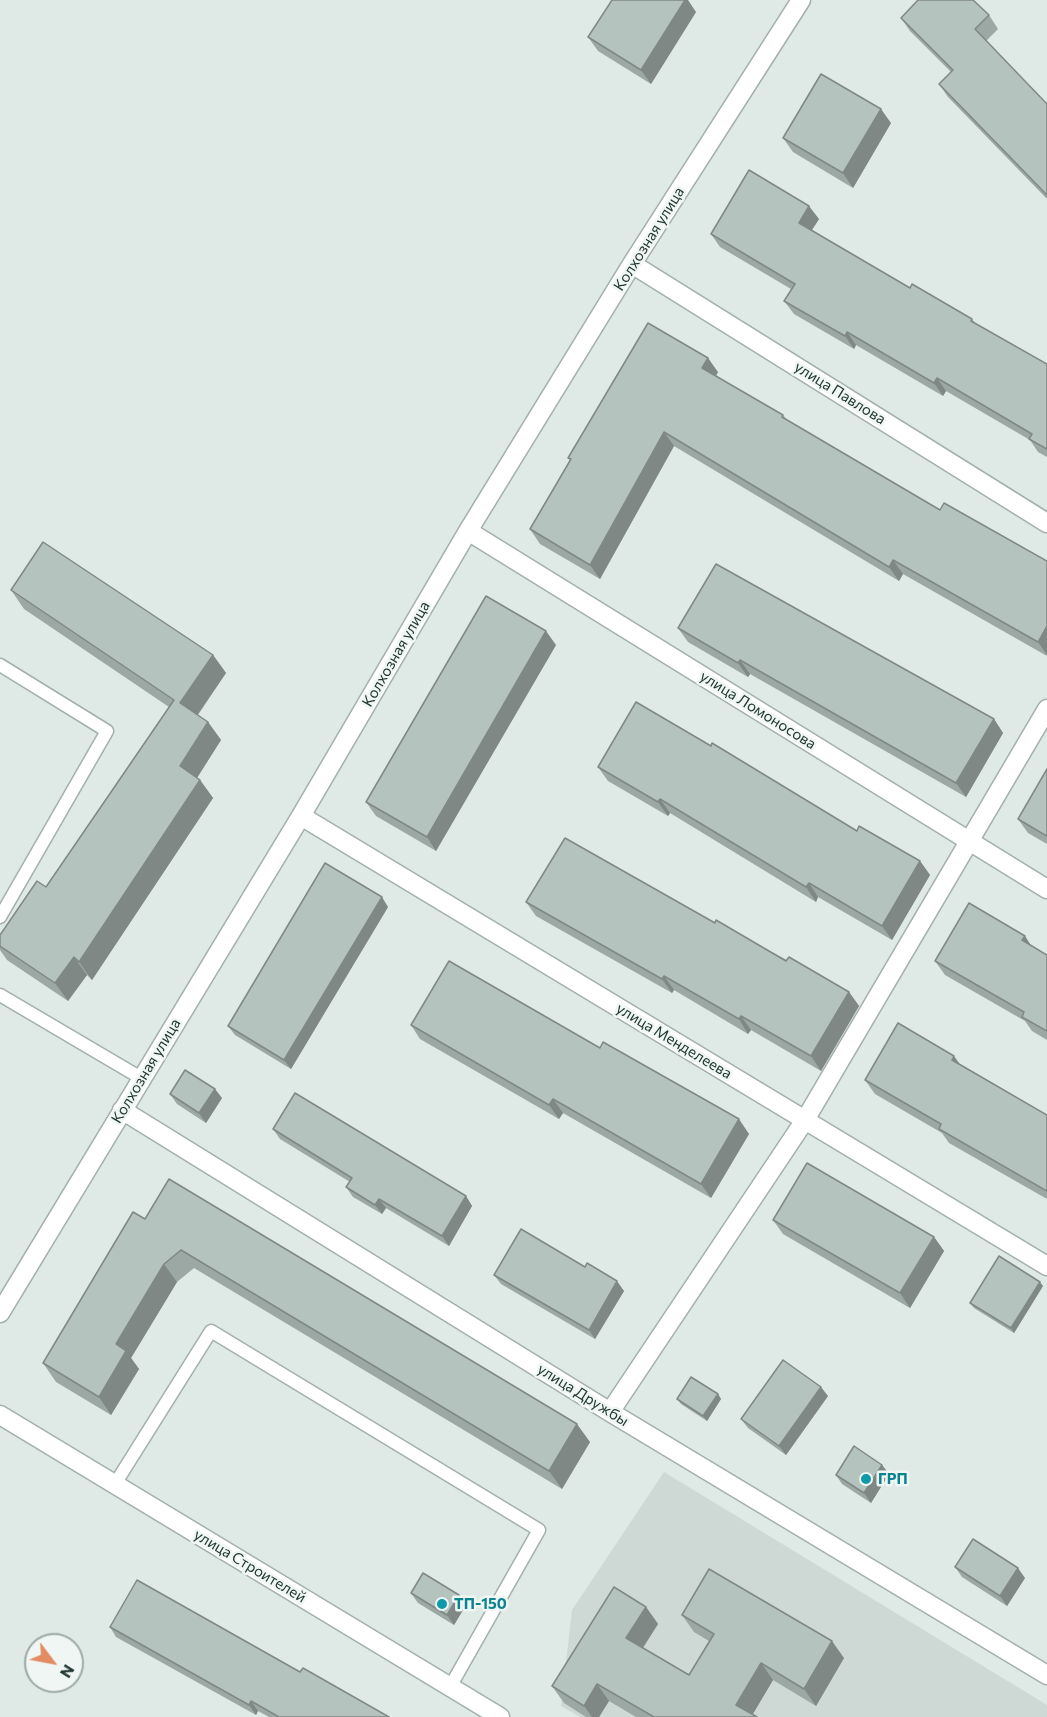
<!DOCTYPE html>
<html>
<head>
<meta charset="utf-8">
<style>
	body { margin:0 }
	#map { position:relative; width:1047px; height:1717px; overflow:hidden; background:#dfe9e5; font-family:Commissioner,sans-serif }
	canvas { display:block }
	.north { position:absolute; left:24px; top:1633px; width:60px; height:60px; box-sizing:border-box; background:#eff6f3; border:2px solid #9daaa6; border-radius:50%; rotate:122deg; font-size:16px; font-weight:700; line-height:24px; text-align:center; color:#223733 }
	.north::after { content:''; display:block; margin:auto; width:21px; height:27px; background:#e38b63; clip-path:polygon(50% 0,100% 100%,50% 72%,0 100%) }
</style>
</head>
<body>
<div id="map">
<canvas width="1047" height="1717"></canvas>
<div class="north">N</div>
</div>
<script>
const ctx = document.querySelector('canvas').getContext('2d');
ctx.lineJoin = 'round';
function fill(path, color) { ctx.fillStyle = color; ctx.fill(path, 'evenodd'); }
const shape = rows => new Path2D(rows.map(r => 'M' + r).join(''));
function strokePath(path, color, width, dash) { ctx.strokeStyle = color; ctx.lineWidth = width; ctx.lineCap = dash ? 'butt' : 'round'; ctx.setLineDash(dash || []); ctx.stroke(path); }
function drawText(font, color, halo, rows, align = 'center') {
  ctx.font = font + ' Commissioner,sans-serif'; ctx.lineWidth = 5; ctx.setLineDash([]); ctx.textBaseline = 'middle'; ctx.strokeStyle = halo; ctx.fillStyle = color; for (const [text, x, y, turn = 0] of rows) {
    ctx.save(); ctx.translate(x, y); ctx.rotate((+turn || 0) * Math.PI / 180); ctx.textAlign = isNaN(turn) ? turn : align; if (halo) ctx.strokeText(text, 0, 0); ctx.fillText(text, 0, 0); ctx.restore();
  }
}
fill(shape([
	[664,1472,1047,1705,1047,1717,580,1717,561,1706,572,1610]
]), '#ced8d4');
const lane = shape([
	[0,665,107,731,0,917],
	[0,995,141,1078],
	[115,1484,211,1331,539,1530,450,1687]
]);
const street = shape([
	[632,264,1047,523],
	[468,531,1047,889],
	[301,816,1047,1266],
	[122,1110,610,1412,1047,1675],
	[0,1313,301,816,468,531,632,264,801,0],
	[610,1412,805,1120,1047,709],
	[0,1415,500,1717]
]);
strokePath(lane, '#a3b0ac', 15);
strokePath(street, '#a3b0ac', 21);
strokePath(lane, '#fff', 12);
strokePath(street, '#fff', 18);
fill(shape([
	[696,12,651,84,598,51,588,37],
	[989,15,998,29,986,41,1047,104,1047,199,948,97,939,84,951,72,910,31,901,18],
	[891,123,853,188,793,152,783,138],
	[819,219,812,230,910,288,972,319,976,324,1047,364,1047,457,1038,452,1030,440,946,391,943,396,856,345,854,349,794,314,784,301,791,289,720,247,711,234],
	[718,372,716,376,783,415,787,420,940,510,1047,561,1047,656,903,574,899,581,674,446,600,579,540,544,530,529,570,460,568,458],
	[11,590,213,655,226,673,198,715,208,722,221,740,197,778,200,780,213,798,92,980,87,975,68,1001,7,960,0,950,0,935,46,887,169,707,24,609],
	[678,628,994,719,1003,733,966,797,750,674,748,677,688,642],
	[556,645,436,851,376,816,366,802],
	[598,767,857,831,920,861,930,875,892,940,818,897,816,902,670,813,668,816,608,781],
	[1047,769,1047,844,1028,833,1018,819],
	[526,902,715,923,849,992,859,1006,821,1071,751,1030,748,1034,674,990,672,993,536,916],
	[388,907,291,1069,235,1035,228,1026],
	[1032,946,1047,955,1047,1040,1032,1031,1025,1021,945,975,935,961],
	[411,1025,749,1134,711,1198,563,1113,559,1119,420,1039],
	[960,1064,1047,1115,1047,1199,949,1143,942,1133,875,1094,865,1080],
	[170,1094,222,1098,206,1123,177,1104],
	[273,1129,466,1196,472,1206,449,1246,386,1208,382,1214,353,1197,346,1187,350,1182,280,1139],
	[145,1219,590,1442,562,1489,194,1268,177,1282,131,1358,139,1369,111,1415,56,1382,43,1363],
	[773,1220,934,1237,944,1251,910,1308,783,1234],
	[585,1267,624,1291,595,1339,501,1284,494,1275],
	[1043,1286,1014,1333,974,1308,970,1303],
	[718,1394,721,1399,707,1421,681,1404,677,1399],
	[828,1396,786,1455,748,1428,741,1419],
	[882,1465,889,1474,871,1503,842,1484,836,1475],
	[955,1567,1025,1578,1007,1606,962,1577],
	[411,1593,459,1595,466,1605,454,1625,418,1603],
	[646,1607,658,1624,643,1648,689,1675,709,1641,694,1632,682,1615,844,1658,816,1706,773,1680,753,1714,758,1717,636,1717,609,1701,599,1717,586,1717,564,1703,552,1686],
	[110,1627,300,1672,389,1717,269,1717,258,1711,256,1715,116,1637]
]), '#9ca8a3');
fill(shape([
	[685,0,688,0,696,12,651,84,641,70],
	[881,109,891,123,853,188,843,173],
	[809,206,819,219,808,236,799,223],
	[847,332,856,345,854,349,845,336],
	[708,358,718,372,712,382,702,368],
	[937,378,946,391,943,396,934,383],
	[664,432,674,446,600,579,590,565],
	[893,560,903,574,899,581,889,567],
	[1047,626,1047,655,1038,642],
	[546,631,556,645,436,851,427,837],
	[213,655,226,673,193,721,180,703],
	[740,660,750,674,748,677,738,663],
	[994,719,1003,733,966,797,956,783],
	[208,722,221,740,193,784,180,766],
	[200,780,213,798,92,980,79,962],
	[660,799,670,813,668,816,658,802],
	[920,861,930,875,892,940,882,926],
	[809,883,818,897,816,902,806,887],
	[382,897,388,907,291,1069,284,1060],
	[1025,936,1034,950,1022,940],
	[74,957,87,975,68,1001,55,983],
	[664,976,674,990,672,993,662,979],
	[849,992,859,1006,821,1071,811,1056],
	[741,1016,751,1030,748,1034,739,1019],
	[954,1056,964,1070,952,1060],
	[215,1089,222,1098,206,1123,199,1113],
	[553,1099,563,1113,559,1119,549,1105],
	[739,1119,749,1134,711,1198,701,1184],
	[466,1196,472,1206,449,1246,442,1236],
	[379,1199,386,1208,382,1214,375,1205],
	[934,1237,944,1251,910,1308,900,1293],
	[164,1264,177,1282,131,1358,139,1369,111,1415,99,1397,116,1344],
	[617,1281,624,1291,595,1339,589,1330],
	[1040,1282,1043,1286,1014,1333,1011,1328],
	[821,1387,828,1396,786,1455,779,1446],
	[718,1394,721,1399,707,1421,703,1416],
	[577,1424,590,1442,562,1489,549,1471],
	[882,1465,889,1474,871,1503,864,1493],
	[1018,1568,1025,1578,1007,1606,1000,1596],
	[459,1595,466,1605,454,1625,447,1615],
	[646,1607,658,1624,638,1655,626,1638],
	[832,1641,844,1658,816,1706,804,1689],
	[761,1663,773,1680,751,1717,736,1705],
	[597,1684,609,1701,599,1717,592,1717,584,1706],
	[251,1701,258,1711,256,1715,249,1705]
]), '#7f8885');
const building = shape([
	[612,0,685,0,641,70,588,37,612,0],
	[918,0,973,0,989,15,975,29,1047,104,1047,195,939,84,953,70,901,18,918,0],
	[821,74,881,109,843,173,783,138,821,74],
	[749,170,809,206,799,223,910,288,912,284,972,319,971,321,1047,364,1047,449,1029,439,1032,434,937,378,934,383,847,332,845,336,784,301,795,284,711,234,749,170],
	[648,323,708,358,702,368,783,415,782,417,940,510,944,503,1047,561,1047,626,1038,642,893,560,889,567,664,432,590,565,530,529,571,459,568,458,648,323],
	[43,542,213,655,180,703,208,722,180,766,200,780,79,962,74,957,55,983,0,946,0,935,37,881,46,887,174,700,11,590,43,542],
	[716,564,994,719,956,783,740,660,738,663,678,628,716,564],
	[486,596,546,631,427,837,366,802,486,596],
	[636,702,711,746,712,743,857,831,859,826,920,861,882,926,809,883,806,887,660,799,658,802,598,767,636,702],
	[1047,769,1047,836,1018,819,1047,769],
	[565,838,715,923,716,920,786,961,789,957,849,992,811,1056,741,1016,739,1019,664,976,662,979,526,902,565,838],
	[325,863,382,897,284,1060,228,1026,325,863],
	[969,903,1025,936,1022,940,1047,955,1047,1031,1022,1017,1024,1012,935,961,969,903],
	[449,961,600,1048,603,1042,739,1119,701,1184,553,1099,549,1105,411,1025,449,961],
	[898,1023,954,1056,952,1060,1047,1115,1047,1191,939,1129,941,1124,865,1080,898,1023],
	[185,1070,215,1089,199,1113,170,1094,185,1070],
	[295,1093,466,1196,442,1236,379,1199,375,1205,346,1187,352,1178,273,1129,295,1093],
	[807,1163,934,1237,900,1293,773,1220,807,1163],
	[169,1179,577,1424,549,1471,181,1250,164,1264,116,1344,126,1351,99,1397,43,1363,133,1212,145,1219,169,1179],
	[521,1229,585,1267,587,1263,617,1281,589,1330,494,1275,521,1229],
	[999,1256,1040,1282,1011,1328,970,1303,999,1256],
	[783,1360,821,1387,779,1446,741,1419,783,1360],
	[691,1377,718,1394,703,1416,677,1399,691,1377],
	[854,1446,882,1465,864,1493,836,1475,854,1446],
	[973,1539,1018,1568,1000,1596,955,1567,973,1539],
	[709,1569,832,1641,804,1689,761,1663,736,1705,757,1717,654,1717,597,1684,584,1706,552,1686,614,1587,646,1607,626,1638,689,1675,714,1634,682,1615,709,1569],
	[423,1573,459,1595,447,1615,411,1593,423,1573],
	[137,1580,300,1672,303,1668,389,1717,279,1717,251,1701,249,1705,110,1627,137,1580]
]);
fill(building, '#b5c3be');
strokePath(building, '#7f8885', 1.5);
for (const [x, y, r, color] of [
	[866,1479,6,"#0f9aa8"],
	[442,1604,6,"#0f9aa8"]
]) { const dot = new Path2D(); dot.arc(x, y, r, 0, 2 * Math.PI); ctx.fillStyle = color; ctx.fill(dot); strokePath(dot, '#eff6f3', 2); }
drawText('15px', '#223733', '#eff6f3', [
	["Колхозная улица",649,239,-58],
	["улица Павлова",840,393,32],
	["Колхозная улица",396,654,-60],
	["улица Ломоносова",758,710,32],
	["улица Менделеева",674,1041,31],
	["Колхозная улица",146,1071,-59],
	["улица Дружбы",583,1395,32],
	["улица Строителей",250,1566,31]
]);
drawText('bold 15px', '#0d838f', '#eff6f3', [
	["ГРП",878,1479],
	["ТП-150",454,1604]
], 'left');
</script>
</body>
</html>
